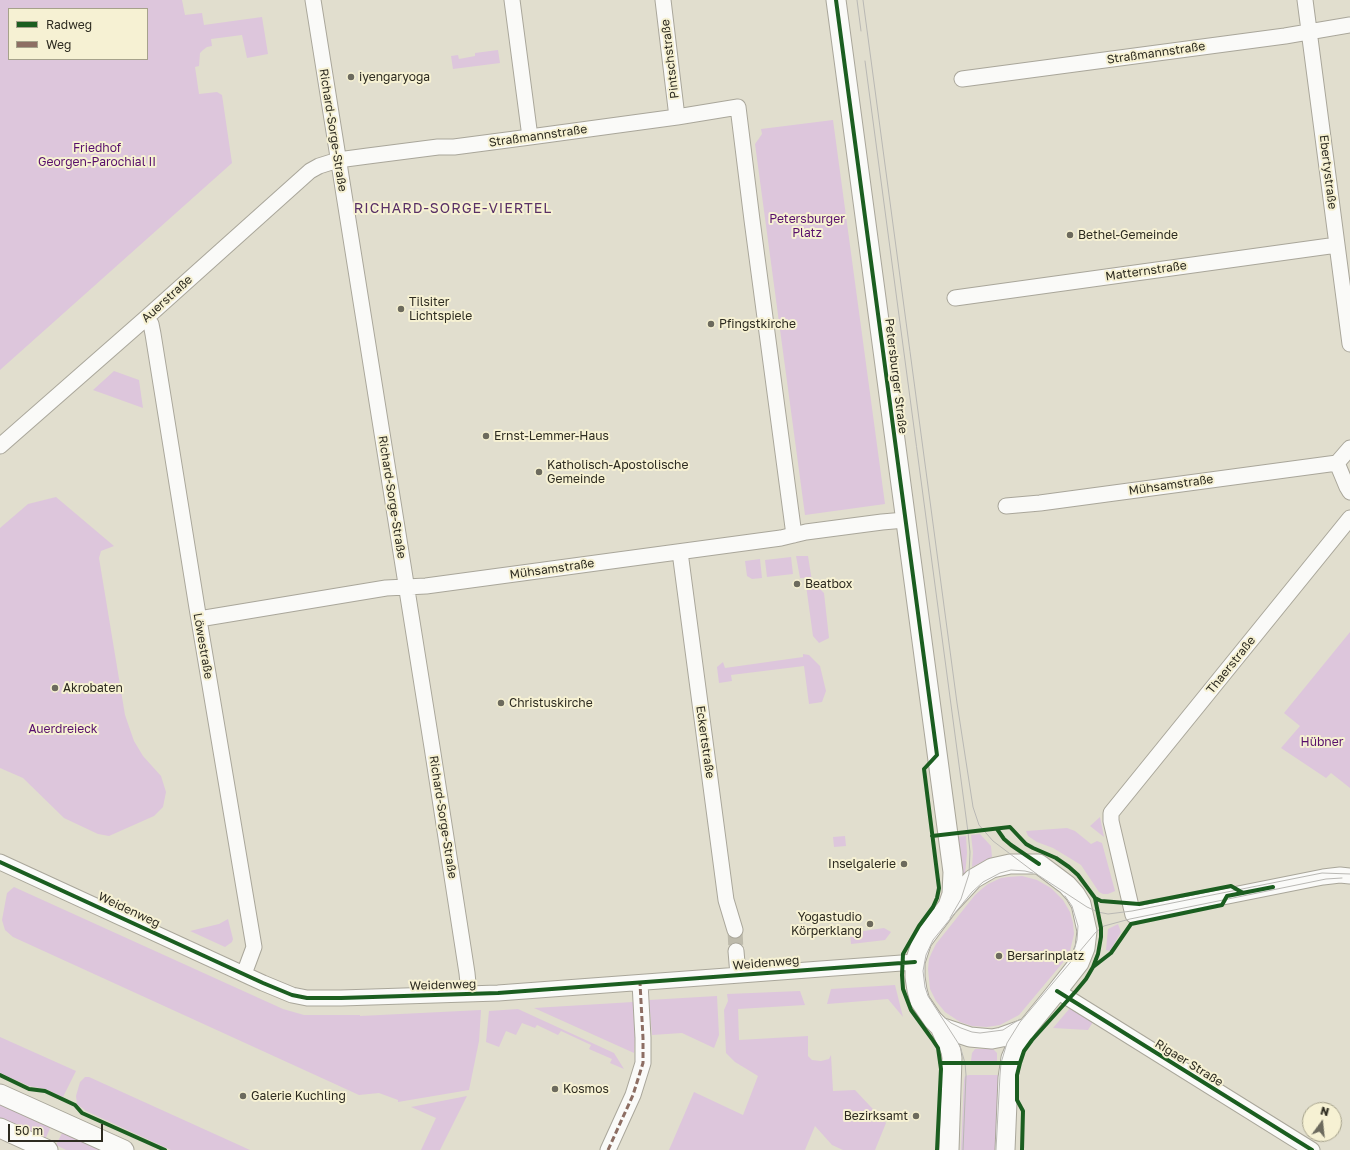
<!DOCTYPE html>
<html>
<head>
<meta charset="utf-8">
<style>
	body { margin:0 }
	#map { position:relative; width:1350px; height:1150px; overflow:hidden; background:#e1dece; font-family:"Golos Text",sans-serif }
	canvas { display:block }
	.legend { position:absolute; left:8px; top:8px; width:140px; height:52px; box-sizing:border-box; background:#f6f1d3; border:1px solid #a6a28b; margin:0; padding:5px 7px; list-style:none; font-size:12px; color:#2d2b20 }
	.legend li { display:flex; align-items:center; gap:8px; height:20px }
	.legend b { width:20px; border:1px solid #a6a28b }
	.north { position:absolute; left:1302px; top:1102px; width:40px; height:40px; box-sizing:border-box; background:#f6f1d3; border:1px solid #a6a28b; border-radius:50%; rotate:15deg; font-size:11px; font-weight:700; line-height:16px; text-align:center; color:#2d2b20 }
	.north::after { content:''; display:block; margin:auto; width:14px; height:18px; background:#6c6a5d; clip-path:polygon(50% 0,100% 100%,50% 72%,0 100%) }
	.scale { position:absolute; left:8px; top:1124px; width:95px; height:18px; box-sizing:border-box; border:2px solid #2d2b20; border-top:0; padding-left:5px; font-size:12px; line-height:14px; white-space:nowrap; color:#2d2b20; -webkit-text-stroke:3px #f6f1d3; paint-order:stroke }
</style>
</head>
<body>
<div id="map">
<canvas width="1350" height="1150"></canvas>
<ul class="legend">
<li><b style="height:5px;background:#1b5e20"></b>Radweg</li>
<li><b style="height:5px;background:#8d6e63"></b>Weg</li>
</ul>
<div class="north">N</div>
<div class="scale">50 m</div>
</div>
<script>
const ctx = document.querySelector('canvas').getContext('2d');
ctx.lineJoin = 'round';
function fill(path, color) { ctx.fillStyle = color; ctx.fill(path, 'evenodd'); }
const shape = rows => new Path2D(rows.map(r => 'M' + r).join(''));
function strokePath(path, color, width, dash) { ctx.strokeStyle = color; ctx.lineWidth = width; ctx.lineCap = dash ? 'butt' : 'round'; ctx.setLineDash(dash || []); ctx.stroke(path); }
function drawText(font, color, halo, rows, align = 'center') {
  ctx.font = font + ' "Golos Text",sans-serif'; ctx.lineWidth = 4; ctx.setLineDash([]); ctx.textBaseline = 'middle'; ctx.strokeStyle = halo; ctx.fillStyle = color; for (const [text, x, y, turn = 0] of rows) {
    ctx.save(); ctx.translate(x, y); ctx.rotate((+turn || 0) * Math.PI / 180); ctx.textAlign = isNaN(turn) ? turn : align; if (halo) ctx.strokeText(text, 0, 0); ctx.fillText(text, 0, 0); ctx.restore();
  }
}
fill(shape([
	[0,0,182,0,185,15,202,13,204,25,262,17,268,54,247,58,242,35,211,39,212,46,207,47,203,50,200,53,199,66,195,67,199,94,217,92,222,95,232,163,0,370],
	[9,9,147,9,147,59,9,59],
	[498,50,500,63,453,69,451,56,458,55,459,59,475,56,475,53],
	[833,120,885,504,805,515,755,144,762,134,761,129],
	[114,371,139,380,143,408,93,390],
	[56,497,114,546,101,551,99,558,125,715,134,741,143,756,161,776,166,792,163,807,154,816,109,836,98,834,64,818,23,778,0,768,0,528,28,504],
	[796,556,808,556,812,581,824,593,829,638,819,643,813,636,805,578,800,578],
	[791,557,793,574,767,577,765,560],
	[760,559,762,578,752,579,747,576,745,561],
	[1350,632,1350,788,1331,773,1326,778,1281,748,1300,726,1284,713],
	[803,654,809,655,820,666,826,691,822,702,809,704,804,666,731,675,732,681,719,683,717,667,723,662,725,668,803,657],
	[1100,817,1104,837,1090,826],
	[1067,828,1075,831,1091,844,1097,841,1102,843,1115,891,1108,894,1103,894,1099,892,1081,865,1068,857,1053,848,1037,842,1028,836,1026,831],
	[980,834,991,846,992,857,972,867,973,852,971,835],
	[845,836,846,846,834,847,833,837],
	[966,836,967,853,965,876,960,876,954,837],
	[1022,876,1037,880,1051,888,1063,900,1070,912,1073,923,1074,934,1070,951,1065,960,1019,1015,1000,1025,987,1027,972,1026,960,1022,945,1012,936,1001,930,989,928,969,929,959,932,952,936,944,975,895,983,888,988,884,1001,878,1008,877],
	[14,887,283,1009,304,1015,360,1015,360,1016,481,1010,479,1041,469,1090,398,1102,398,1100,379,1093,359,1095,13,937,5,930,2,920,7,893],
	[228,919,233,939,232,942,225,947,190,931,219,924],
	[1118,924,1121,932,1110,951,1106,950,1108,929],
	[884,928,891,932,885,940,851,944,850,933],
	[895,985,903,1017,888,999,827,1004,831,989],
	[800,991,805,1005,738,1009,739,1040,808,1036,808,1056,812,1060,821,1061,829,1059,831,1055,833,1091,855,1090,886,1123,875,1150,843,1150,832,1145,815,1126,805,1150,669,1150,694,1092,743,1115,758,1076,735,1062,726,1053,724,1010,728,1001,727,994],
	[717,996,719,1035,714,1048,682,1033,652,1035,649,1000],
	[633,1002,635,1036,634,1053,534,1008],
	[1070,1008,1093,1022,1088,1030,1053,1028],
	[518,1009,614,1053,624,1069,610,1063,612,1059,589,1049,591,1045,561,1031,558,1035,537,1025,535,1028,522,1023,516,1035,506,1031,499,1047,486,1042,489,1011],
	[0,1037,76,1071,63,1097,46,1089,29,1086,0,1073],
	[975,1049,993,1049,997,1053,997,1061,971,1061,972,1053],
	[969,1075,999,1075,999,1150,961,1150,964,1080,965,1076],
	[85,1077,89,1077,250,1150,171,1150,86,1111,77,1104,76,1096,80,1082],
	[467,1096,440,1150,421,1150,436,1118,411,1107],
	[0,1103,51,1126,45,1140,0,1120],
	[63,1131,104,1150,66,1150,56,1145]
]), '#ddc6dc');
strokePath(shape([
	[735,930,736,951]
]), '#bdbaab', 15, [15, 8]);
const minor = shape([
	[313,0,432,747,467,973,469,994],
	[512,0,530,137],
	[663,0,677,117],
	[1305,0,1350,344],
	[962,79,1285,36,1350,25],
	[955,298,1337,245],
	[146,318,151,324,153,334,197,608,254,947,244,974],
	[0,446,146,318,310,171,319,166,338,160,368,156,438,147,454,147,530,137,677,117,738,107,752,220,794,535],
	[1337,463,1347,487,1350,492],
	[1006,506,1040,503,1337,463,1350,448],
	[1350,518,1111,813,1111,821,1133,915,1323,877,1340,875,1350,876],
	[680,552,726,900,735,930],
	[199,619,386,588,426,586,781,538,806,532,882,522,905,520],
	[0,862,263,983,292,995,307,998,341,998,498,993,915,962],
	[736,951,738,975],
	[1057,991,1312,1150],
	[608,1150,633,1095,643,1063,643,1038,640,983]
]);
const major = shape([
	[836,0,953,872,952,894,948,906],
	[940,1027,951,1051,952,1058,949,1150],
	[0,1094,124,1150],
	[0,1128,48,1150],
	[1005,1150,1008,1078,1011,1058,1018,1042,1027,1028,1057,991,1079,963,1085,948,1087,931,1081,904,1075,894,1067,885,1039,864,1010,864,992,868,973,879,948,906,922,941,915,962,915,977,917,990,920,1001,933,1020,940,1027,970,1037,992,1039,1002,1037,1027,1028]
]);
strokePath(minor, '#a9a69a', 17);
strokePath(major, '#a9a69a', 21);
strokePath(minor, '#fafaf8', 15);
strokePath(major, '#fafaf8', 19);
strokePath(shape([
	[857,0,861,31],
	[863,0,957,703,973,807,979,825,993,841,1038,875,1087,907,1098,912,1108,914,1132,911,1322,873,1350,874],
	[865,61,968,832,970,852,969,874,961,899,950,918],
	[1065,896,1072,906,1078,926,1077,940,1073,954],
	[945,1018,951,1023,961,1028,972,1032,980,1033,1003,1030,1020,1019],
	[963,1150,966,1075,965,1063,960,1046,928,996,925,987,923,971,926,955,933,940,972,892,983,882,1000,873,1011,870,1025,871,1033,873],
	[996,1150,1000,1075,1001,1063,1007,1043,1020,1022,1096,932,1104,926,1130,919,1326,879,1342,878]
]), '#b9b8b4', 1);
strokePath(shape([
	[608,1150,633,1095,643,1063,643,1038,640,983]
]), '#8d6e63', 3, [6, 3]);
strokePath(shape([
	[836,0,937,755,924,769,939,888,937,898,933,907,919,926,903,954,902,975,903,989,911,1010,932,1039,938,1048,941,1069,937,1150],
	[997,829,1004,839,1011,845,1039,864],
	[932,836,1010,827,1026,844,1033,848,1056,858,1069,867,1078,875,1095,898,1101,901,1139,904,1231,886,1243,893],
	[0,862,263,983,292,995,307,998,341,998,498,993,915,962],
	[1093,967,1111,953,1131,924,1222,905,1227,896,1273,887],
	[1057,991,1312,1150],
	[940,1063,1020,1063],
	[0,1075,29,1089,45,1091,75,1105,82,1113,165,1150],
	[1022,1150,1023,1111,1017,1100,1017,1075,1020,1063,1024,1051,1032,1040,1076,991,1086,979,1093,967,1098,954,1101,937,1101,928,1095,898]
]), '#1b5e20', 4);
for (const [x, y, r, color] of [
	[351,77,4,"#6c6a5d"],
	[1070,235,4,"#6c6a5d"],
	[401,309,4,"#6c6a5d"],
	[711,324,4,"#6c6a5d"],
	[486,436,4,"#6c6a5d"],
	[539,472,4,"#6c6a5d"],
	[797,584,4,"#6c6a5d"],
	[55,688,4,"#6c6a5d"],
	[501,703,4,"#6c6a5d"],
	[904,864,4,"#6c6a5d"],
	[870,924,4,"#6c6a5d"],
	[999,956,4,"#6c6a5d"],
	[555,1089,4,"#6c6a5d"],
	[243,1096,4,"#6c6a5d"],
	[916,1116,4,"#6c6a5d"]
]) { const dot = new Path2D(); dot.arc(x, y, r, 0, 2 * Math.PI); ctx.fillStyle = color; ctx.fill(dot); strokePath(dot, '#f6f1d3', 1.5); }
drawText('12px', '#2d2b20', '#f6f1d3', [
	["Straßmannstraße",1156,53,-8],
	["Pintschstraße",670,59,-97],
	["Richard-Sorge-Straße",333,130,81],
	["Straßmannstraße",538,136,-8],
	["Ebertystraße",1328,172,83],
	["Matternstraße",1146,271,-8],
	["Auerstraße",167,299,-42],
	["Petersburger Straße",896,376,83],
	["Mühsamstraße",1171,485,-8],
	["Richard-Sorge-Straße",392,497,81],
	["Mühsamstraße",552,569,-8],
	["Löwestraße",203,646,80],
	["Thaerstraße",1231,665,-51],
	["Eckertstraße",705,742,82],
	["Richard-Sorge-Straße",443,817,81],
	["Weidenweg",129,910,25],
	["Weidenweg",766,963,-5],
	["Weidenweg",443,985,-2],
	["Rigaer Straße",1189,1063,32]
]);
drawText('12px', '#2d2b20', '#f6f1d3', [
	["iyengaryoga",359,77],
	["Bethel-Gemeinde",1078,235],
	["Tilsiter",409,302],
	["Lichtspiele",409,316],
	["Pfingstkirche",719,324],
	["Ernst-Lemmer-Haus",494,436],
	["Katholisch-Apostolische",547,465],
	["Gemeinde",547,479],
	["Beatbox",805,584],
	["Akrobaten",63,688],
	["Christuskirche",509,703],
	["Inselgalerie",896,864,"right"],
	["Yogastudio",862,917,"right"],
	["Körperklang",862,931,"right"],
	["Bersarinplatz",1007,956],
	["Kosmos",563,1089],
	["Galerie Kuchling",251,1096],
	["Bezirksamt",908,1116,"right"]
], 'left');
drawText('12px', '#570e6b', '#f6f1d3', [
	["Friedhof",97,148],
	["Georgen-Parochial II",97,162],
	["Petersburger",807,219],
	["Platz",807,233],
	["Auerdreieck",63,729],
	["Hübner",1322,742]
]);
ctx.letterSpacing = '1px';
drawText('14px', '#593066', '#f6f1d3', [
	["RICHARD-SORGE-VIERTEL",453,209]
]);
ctx.letterSpacing = '0px';
</script>
</body>
</html>
